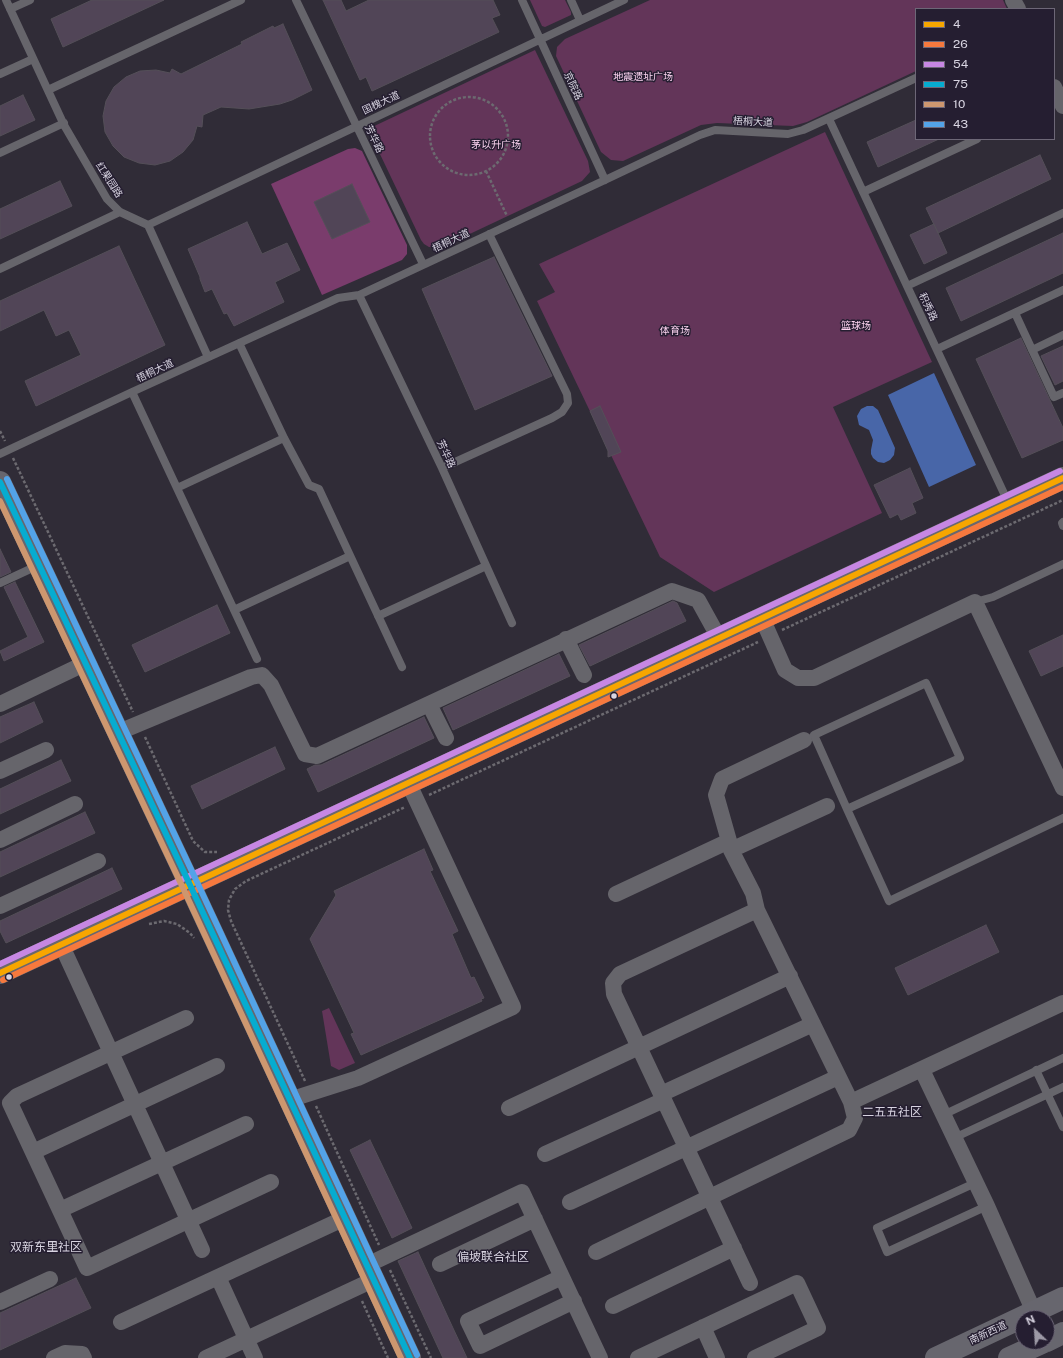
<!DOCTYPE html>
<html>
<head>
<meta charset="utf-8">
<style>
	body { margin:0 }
	#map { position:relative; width:1063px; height:1358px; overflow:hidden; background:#302c37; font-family:"Public Sans",sans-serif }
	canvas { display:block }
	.legend { position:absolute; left:915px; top:8px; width:140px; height:132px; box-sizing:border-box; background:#251e31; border:1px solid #6d6777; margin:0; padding:5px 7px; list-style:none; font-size:12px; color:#d8d4e1 }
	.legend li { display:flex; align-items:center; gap:8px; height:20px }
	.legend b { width:20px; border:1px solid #6d6777 }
	.north { position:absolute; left:1015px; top:1310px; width:40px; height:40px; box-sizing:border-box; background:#251e31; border:1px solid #6d6777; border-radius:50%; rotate:335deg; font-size:11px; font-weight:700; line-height:16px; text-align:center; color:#d8d4e1 }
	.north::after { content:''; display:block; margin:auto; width:14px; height:18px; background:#9d99a6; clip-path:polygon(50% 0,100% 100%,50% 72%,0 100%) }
</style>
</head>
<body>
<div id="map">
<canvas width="1063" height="1358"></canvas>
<ul class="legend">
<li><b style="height:5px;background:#f7a600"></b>4</li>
<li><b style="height:5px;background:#f6793e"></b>26</li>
<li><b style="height:5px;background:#c787e3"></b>54</li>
<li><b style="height:5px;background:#06acd0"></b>75</li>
<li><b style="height:5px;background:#cd976f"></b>10</li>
<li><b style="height:5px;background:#53a3e8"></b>43</li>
</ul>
<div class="north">N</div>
</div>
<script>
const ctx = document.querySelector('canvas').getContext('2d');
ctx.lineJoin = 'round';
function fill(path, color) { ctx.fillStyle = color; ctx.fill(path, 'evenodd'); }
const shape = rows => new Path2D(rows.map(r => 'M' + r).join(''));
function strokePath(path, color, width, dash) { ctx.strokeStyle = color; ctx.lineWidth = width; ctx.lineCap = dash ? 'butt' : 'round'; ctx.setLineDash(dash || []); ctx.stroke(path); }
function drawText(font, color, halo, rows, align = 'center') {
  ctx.font = font + ' "Public Sans","Noto Sans SC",sans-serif'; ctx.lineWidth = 3; ctx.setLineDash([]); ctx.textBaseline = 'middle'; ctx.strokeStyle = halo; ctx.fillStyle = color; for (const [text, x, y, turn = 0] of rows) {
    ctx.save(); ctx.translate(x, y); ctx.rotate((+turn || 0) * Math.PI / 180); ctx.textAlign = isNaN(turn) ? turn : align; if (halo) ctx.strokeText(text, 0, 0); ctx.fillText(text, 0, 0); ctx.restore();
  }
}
fill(shape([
	[530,0,565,0,571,12,571,15,545,27,542,26],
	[650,0,1003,0,1007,9,916,9,916,71,807,122,793,126,717,123,701,125,623,161,611,160,601,152,556,56,557,47,565,39],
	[535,50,588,161,590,172,582,181,440,248,429,247,424,244,421,240,368,129],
	[825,132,932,362,833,407,882,513,714,592,660,557,537,301,555,292,539,264],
	[329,1008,355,1063,339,1070,331,1066,322,1011]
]), '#633559');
fill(shape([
	[355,148,362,151,407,245,407,254,402,260,322,295,271,184,348,149]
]), '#7a3c6c');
fill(shape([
	[934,373,976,465,929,487,888,395],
	[867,406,873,406,878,410,895,448,894,455,890,460,884,463,878,462,873,458,871,454,871,450,873,440,869,430,859,425,857,416,861,409]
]), '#4866a8');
const building = shape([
	[92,0,164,0,63,47,51,19,92,0],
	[323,0,341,0,346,11,369,0,493,0,500,15,492,18,499,32,372,91,366,77,360,80,323,0],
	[283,24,312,90,292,100,280,104,249,109,221,107,203,115,202,127,197,126,193,140,183,152,170,161,155,165,139,163,124,157,113,146,105,132,103,116,106,101,114,87,126,77,140,71,156,70,170,73,172,69,181,74,242,44,241,42,273,26,274,28,283,24],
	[23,95,35,120,0,136,0,106,23,95],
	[916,120,916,139,939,139,878,167,867,142,916,120],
	[1040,155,1051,179,938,233,926,208,1040,155],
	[60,181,72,206,0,239,0,209,60,181],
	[352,184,370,222,332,239,314,202,352,184],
	[247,222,262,254,287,243,300,270,275,282,284,302,234,326,227,313,224,314,212,289,205,292,200,279,200,277,188,249,247,222],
	[934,224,947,253,924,264,910,235,934,224],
	[1063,233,1063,273,961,321,946,288,1063,233],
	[119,246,165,345,36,406,25,381,81,355,69,330,56,336,44,310,0,331,0,301,119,246],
	[494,257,552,376,475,410,422,289,494,257],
	[1021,338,1063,428,1063,440,1022,458,976,359,1021,338],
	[1063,346,1063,381,1055,385,1041,356,1063,346],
	[600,406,621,452,608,457,608,451,590,411,600,406],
	[910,468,923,498,912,503,916,513,901,520,898,514,890,518,874,485,910,468],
	[0,549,11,572,0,577,0,549],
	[15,582,44,642,4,661,0,651,28,637,4,587,15,582],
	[673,601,677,603,686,621,590,666,579,645,673,601],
	[217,605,230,633,145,672,132,645,217,605],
	[1063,635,1063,666,1041,676,1029,651,1063,635],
	[559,654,570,676,453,730,443,708,559,654],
	[34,702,43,722,0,743,0,717,34,702],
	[424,717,434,738,318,792,307,769,315,765,321,765,424,717],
	[275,747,285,769,202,809,191,786,275,747],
	[61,760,71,781,0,814,0,789,61,760],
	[85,812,95,833,0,877,0,852,85,812],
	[424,849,433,870,430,871,458,931,452,934,471,978,474,977,484,998,481,999,482,1001,361,1055,351,1034,354,1033,310,939,336,895,334,891,424,849],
	[112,868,122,889,6,943,0,931,0,921,112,868],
	[986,925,999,952,908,995,895,968,986,925],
	[370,1140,412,1228,392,1238,350,1150,370,1140],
	[418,1252,452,1326,467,1358,443,1358,398,1261,418,1252],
	[76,1278,91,1308,0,1350,0,1313,76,1278]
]);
fill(building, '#514557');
strokePath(building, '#544f58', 1);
strokePath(shape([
	'430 136a39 39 0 1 1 78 0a39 39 0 1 1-78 0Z',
	[486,171,507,216],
	[0,431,5,441],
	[13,458,133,712],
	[782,630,1063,500],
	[145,737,193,841,205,852,217,852],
	[429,795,758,642],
	[149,924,164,921,177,924,190,933,194,938],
	[305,1081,231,921,228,910,229,900,235,889,246,881,405,807],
	[316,1106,379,1245],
	[390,1270,431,1358],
	[362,1301,388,1358]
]), '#6c6a70', 2.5, [3, 2]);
strokePath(shape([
	[6,0,64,125,107,199,120,212,148,225,208,357],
	[296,0,423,264],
	[522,0,605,180],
	[571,0,580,20],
	[10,9,30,0],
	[0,74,33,59],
	[48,90,241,0],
	[829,119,1008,502],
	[0,153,64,123],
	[863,192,977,139],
	[148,225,624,0],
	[0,269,120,212],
	[907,286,1063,213],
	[359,295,442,468,512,623],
	[1015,313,1054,397,1063,393],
	[239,343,284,438,309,485,319,489,402,667],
	[937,349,1063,290],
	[1032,350,1063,335],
	[132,392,257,659],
	[0,454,132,392,338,298,359,295,605,180,700,135,715,130,788,134,803,130,916,78],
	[442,468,552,418,562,412,568,403,567,394,489,234],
	[177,488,284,438],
	[1063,522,1062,523,1063,526],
	[0,583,39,565],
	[975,602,993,597,1063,564],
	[234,610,350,556],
	[378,616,486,566],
	[847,809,960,758,926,683,814,735,847,809,889,901,1063,818],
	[1036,1070,1063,1127],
	[943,1115,1063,1058],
	[954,1138,1063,1087],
	[975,1183,877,1228,887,1252,987,1206]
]), '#66656b', 8);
strokePath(shape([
	[1013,0,1018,9],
	[1054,87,1063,106],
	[762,618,785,670,798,678,814,678,975,602,1063,788],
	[566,639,584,675],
	[0,704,86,663],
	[429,704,446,738],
	[119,732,251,677,262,675,271,685,305,754,317,756,672,591,698,600,719,638],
	[0,771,46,750],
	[0,840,75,804],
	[729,841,716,795,722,779,804,740],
	[731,850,827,806],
	[616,894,729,841,731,850,753,893,757,910,620,974,613,983,614,994,750,1283],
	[0,906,98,861],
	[757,910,851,1102,1063,1003],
	[61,944,202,1250],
	[186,1018,17,1096,10,1103,87,1268,271,1182],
	[922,1070,987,1206,1034,1312],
	[661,1094,813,1024],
	[289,1100,358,1078,513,1007,408,782],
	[509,1108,790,976],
	[33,1152,217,1066],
	[545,1154,664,1100],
	[570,1202,838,1077],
	[60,1210,246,1124],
	[596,1252,849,1130,855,1118,851,1102],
	[440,1264,535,1219],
	[367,1265,522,1192,600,1358],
	[218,1277,255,1358],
	[562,1277,468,1321,480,1346,574,1301],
	[0,1302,50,1279],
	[613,1306,734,1248],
	[121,1322,345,1218],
	[703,1327,717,1358],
	[54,1358,65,1353,82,1354,84,1358],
	[206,1358,373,1280],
	[638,1358,797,1283,818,1328,755,1358]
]), '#66656b', 16);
strokePath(shape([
	[0,973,1063,478]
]), '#69686e', 22);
strokePath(shape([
	[0,482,190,885,410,1358],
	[1047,1341,1063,1333],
	[936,1358,1063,1298],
	[1009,1358,1044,1342]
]), '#67666e', 22);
strokePath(shape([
	[0,973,1063,478]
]), '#f7a600', 6);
strokePath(shape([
	[3,980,1063,487]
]), '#f6793e', 6);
strokePath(shape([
	[0,964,1060,471]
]), '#c787e3', 6);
strokePath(shape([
	[0,482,190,885,410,1358]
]), '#06acd0', 6);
strokePath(shape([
	[0,501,183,888,401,1358]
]), '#cd976f', 6);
strokePath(shape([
	[7,479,197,882,417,1355]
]), '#53a3e8', 6);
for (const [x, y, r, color] of [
	[614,696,3.5,"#d8d4e1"],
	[9,977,3.5,"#d8d4e1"]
]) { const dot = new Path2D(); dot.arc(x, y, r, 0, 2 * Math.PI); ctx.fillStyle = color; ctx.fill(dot); strokePath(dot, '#251e31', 1.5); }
drawText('10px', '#fed5f2', '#251e31', [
	["地震遗址广场",643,77],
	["茅以升广场",496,145],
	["篮球场",856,326],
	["体育场",675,331]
]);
drawText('10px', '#d8d4e1', '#251e31', [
	["京院路",573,86,65],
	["国槐大道",381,103,-25],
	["梧桐大道",753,122,3],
	["芳华路",374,139,64],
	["红果园路",109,180,57],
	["梧桐大道",451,241,-25],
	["积秀路",928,307,65],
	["梧桐大道",155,371,-25],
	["芳华路",446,454,65],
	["南新西道",988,1333,-25]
]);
drawText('12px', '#d8d4e1', '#251e31', [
	["二五五社区",892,1112],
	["双新东里社区",46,1247],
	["偏坡联合社区",493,1257]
]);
</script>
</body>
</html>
